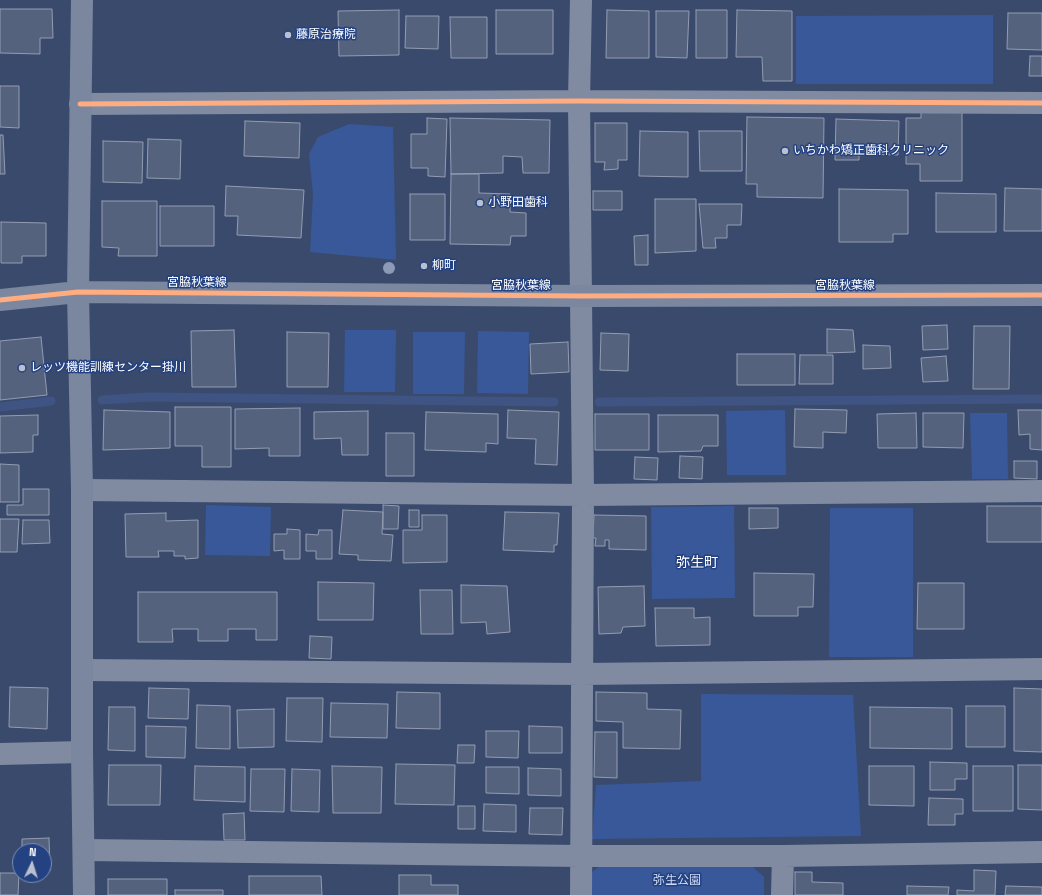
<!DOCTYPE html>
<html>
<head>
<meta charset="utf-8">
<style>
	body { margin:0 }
	#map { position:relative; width:1042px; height:895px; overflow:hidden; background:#3a4a6c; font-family:"Space Grotesk",sans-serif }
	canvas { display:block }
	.north { position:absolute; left:12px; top:843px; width:40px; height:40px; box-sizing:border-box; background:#244282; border:1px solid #7c8eb4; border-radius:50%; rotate:4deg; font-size:11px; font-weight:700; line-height:16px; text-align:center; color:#fff }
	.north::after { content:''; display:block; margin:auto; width:14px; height:18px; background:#bac0cc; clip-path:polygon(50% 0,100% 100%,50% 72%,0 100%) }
</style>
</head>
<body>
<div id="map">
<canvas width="1042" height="895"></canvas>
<div class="north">N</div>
</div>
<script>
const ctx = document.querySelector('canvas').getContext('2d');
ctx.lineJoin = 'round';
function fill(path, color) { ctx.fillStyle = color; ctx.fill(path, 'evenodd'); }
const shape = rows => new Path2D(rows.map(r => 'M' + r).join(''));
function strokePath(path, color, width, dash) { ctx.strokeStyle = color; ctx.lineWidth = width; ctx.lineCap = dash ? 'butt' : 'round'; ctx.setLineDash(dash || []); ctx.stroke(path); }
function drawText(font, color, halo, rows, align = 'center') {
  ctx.font = font + ' "Space Grotesk","Noto Sans JP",sans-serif'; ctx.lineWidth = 3; ctx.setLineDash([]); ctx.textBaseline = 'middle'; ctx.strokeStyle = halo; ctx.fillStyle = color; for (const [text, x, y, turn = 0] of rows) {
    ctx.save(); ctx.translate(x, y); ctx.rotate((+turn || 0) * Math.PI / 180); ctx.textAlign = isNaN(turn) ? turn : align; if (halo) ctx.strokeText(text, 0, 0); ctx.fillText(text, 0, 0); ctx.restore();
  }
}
fill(shape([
	[993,15,993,84,796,84,796,16],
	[349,124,393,127,396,260,310,252,313,194,309,154,318,137],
	[345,330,396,330,395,392,344,392],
	[478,331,529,332,528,394,477,393],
	[413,332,465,332,464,394,413,394],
	[785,410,786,475,727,475,726,411],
	[970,413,1007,413,1008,479,972,479],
	[206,505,271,507,270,556,205,555],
	[734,506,735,598,652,599,651,507],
	[830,508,913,508,913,657,829,657],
	[701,694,853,695,861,836,592,839,596,785,701,781],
	[600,866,753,867,764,877,764,895,591,895,591,873]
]), '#385899');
strokePath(shape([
	[102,400,149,397,554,402],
	[599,402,1042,399],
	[0,407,51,401]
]), '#3f5482', 9);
const building = shape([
	[0,9,52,9,53,38,40,38,40,54,0,53,0,9],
	[399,10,399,55,339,56,338,11,399,10],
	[496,10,553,10,553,54,496,54,496,10],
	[607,10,649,11,649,58,606,58,607,10],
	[696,10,727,10,727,58,696,58,696,10],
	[737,10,792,11,792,81,763,81,762,57,736,57,737,10],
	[656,11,689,11,687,58,656,57,656,11],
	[1008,13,1042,13,1042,50,1007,49,1008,13],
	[406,16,439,16,438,49,405,48,406,16],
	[450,17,487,17,487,58,451,58,450,17],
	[1030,56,1042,56,1042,76,1029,76,1030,56],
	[0,86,19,86,19,128,0,127,0,86],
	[921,111,962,111,962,181,920,181,920,164,906,164,906,118,921,118,921,111],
	[747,117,824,118,823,198,757,197,757,184,746,184,747,117],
	[427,118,447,119,445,177,428,176,428,168,411,168,411,134,427,134,427,118],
	[450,118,550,120,549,173,523,173,522,157,503,156,503,173,451,174,450,118],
	[836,119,899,121,898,155,859,154,859,160,835,160,836,119],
	[245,121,300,123,299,158,244,156,245,121],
	[595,123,627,123,627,160,618,160,618,169,604,170,605,162,595,162,595,123],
	[640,131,688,132,688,177,639,176,640,131],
	[699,131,742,131,742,171,700,171,699,131],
	[0,135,3,135,5,174,0,174,0,135],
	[148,139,181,140,180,179,147,178,148,139],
	[103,141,143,142,142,183,103,182,103,141],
	[451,174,479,174,479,193,510,194,510,212,526,213,526,236,511,236,510,245,450,244,451,174],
	[226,186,304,190,301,238,237,235,238,216,225,216,226,186],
	[1005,188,1042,189,1042,231,1004,231,1005,188],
	[839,189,908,190,908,234,893,234,893,242,839,242,839,189],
	[593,191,622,191,622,210,593,210,593,191],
	[936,193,996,194,996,232,936,232,936,193],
	[410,194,445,194,445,240,410,240,410,194],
	[655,199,696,199,696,251,655,253,655,199],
	[102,201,157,201,157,256,118,256,119,248,102,247,102,201],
	[699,204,742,204,741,225,727,225,727,238,715,238,716,248,703,248,699,204],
	[160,206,214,206,214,246,160,246,160,206],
	[1,222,46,223,46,256,22,256,22,263,1,263,1,222],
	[648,235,648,265,635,265,634,236,648,235],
	[947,325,948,349,923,350,922,326,947,325],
	[974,326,1010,326,1009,389,973,389,974,326],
	[827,329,853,330,855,352,827,353,827,329],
	[234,330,236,387,192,387,191,331,234,330],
	[287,332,329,333,328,387,287,387,287,332],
	[601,333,629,334,628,371,600,370,601,333],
	[41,337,47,395,0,400,0,341,41,337],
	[568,342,569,372,531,374,530,344,568,342],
	[863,345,890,346,891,368,863,369,863,345],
	[737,354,795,354,795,385,737,385,737,354],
	[800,355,833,355,833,384,799,384,800,355],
	[946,356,948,381,923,382,921,358,946,356],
	[175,407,231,407,231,467,202,467,202,446,175,446,175,407],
	[300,408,300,456,269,456,269,448,235,449,235,409,300,408],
	[795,409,847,410,846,433,823,432,823,448,794,447,795,409],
	[104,410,170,412,170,448,103,450,104,410],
	[508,410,559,412,557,465,535,464,536,439,507,438,508,410],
	[1018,410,1042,410,1042,450,1030,449,1030,434,1019,435,1018,410],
	[368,411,368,455,342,455,341,438,314,439,314,412,368,411],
	[426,412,498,414,498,444,486,443,486,452,425,450,426,412],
	[916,413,917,448,878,448,877,414,916,413],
	[923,413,964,413,963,448,923,447,923,413],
	[595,414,649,414,649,450,595,450,595,414],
	[38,415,38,435,33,435,33,452,0,453,0,416,38,415],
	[658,415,718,415,718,446,703,446,701,451,658,452,658,415],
	[386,433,414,433,414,476,386,476,386,433],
	[680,456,703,457,702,479,679,478,680,456],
	[635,457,658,458,657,480,634,479,635,457],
	[1014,461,1037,461,1037,479,1014,478,1014,461],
	[0,464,19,465,19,502,0,502,0,464],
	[23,489,49,489,49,515,7,515,7,505,23,505,23,489],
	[383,505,399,506,398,529,383,529,383,505],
	[987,506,1042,506,1042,542,987,542,987,506],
	[749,508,778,508,778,528,749,529,749,508],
	[343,510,383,512,382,534,393,535,391,561,358,560,358,555,339,554,343,510],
	[409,510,419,510,419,527,409,527,409,510],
	[505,512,559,513,557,545,554,545,554,552,503,550,505,512],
	[166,513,166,521,198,520,198,558,185,559,185,556,174,556,174,551,158,551,159,557,126,557,125,514,166,513],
	[422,515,447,515,447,562,403,563,403,530,422,530,422,515],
	[594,515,646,516,646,550,609,549,609,540,605,540,605,546,595,546,596,538,593,538,594,515],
	[0,519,19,519,17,552,0,552,0,519],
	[23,520,49,520,50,543,22,544,23,520],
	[287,529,300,530,300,559,284,559,284,550,274,551,274,534,287,534,287,529],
	[319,530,332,530,332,559,316,559,316,551,306,551,306,534,318,535,319,530],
	[754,573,814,574,813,607,798,607,798,616,754,616,754,573],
	[318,582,374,583,373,620,318,620,318,582],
	[918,583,964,583,964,629,917,629,918,583],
	[461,585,507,586,510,632,487,634,486,622,461,623,461,585],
	[644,586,645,626,623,627,621,633,599,634,598,587,644,586],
	[420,590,452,590,453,634,421,634,420,590],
	[138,592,277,592,277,640,256,640,256,629,228,629,228,641,198,641,198,629,172,629,173,642,138,642,138,592],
	[655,608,694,608,694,618,710,617,710,645,656,646,655,608],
	[310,636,332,637,331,659,309,658,310,636],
	[10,687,48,688,47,729,9,727,10,687],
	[149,688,189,689,188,719,148,718,149,688],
	[1014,688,1042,689,1042,752,1014,751,1014,688],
	[397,692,440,693,440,729,396,728,397,692],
	[596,692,647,693,647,709,681,710,680,749,623,748,623,722,596,721,596,692],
	[287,698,323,698,322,742,286,741,287,698],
	[331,703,388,704,387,738,330,737,331,703],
	[197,705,230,706,230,749,196,748,197,705],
	[966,706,1005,706,1005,747,966,747,966,706],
	[109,707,135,707,135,751,108,750,109,707],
	[870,707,952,708,952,749,870,748,870,707],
	[274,709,274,747,238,748,237,710,274,709],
	[146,726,186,727,185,758,146,757,146,726],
	[529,726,562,727,562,753,529,753,529,726],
	[486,731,519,731,518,758,486,757,486,731],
	[595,732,617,732,617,778,594,777,595,732],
	[458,745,475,745,474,763,457,763,458,745],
	[930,762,967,763,967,779,955,779,955,790,930,790,930,762],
	[396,764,455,765,454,805,395,804,396,764],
	[109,765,161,765,160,805,108,805,109,765],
	[1018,765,1042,765,1042,810,1018,809,1018,765],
	[195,766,245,767,245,802,194,800,195,766],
	[332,766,382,767,381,813,333,813,332,766],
	[869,766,914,766,914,806,869,805,869,766],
	[973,766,1013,766,1013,811,973,811,973,766],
	[486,767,519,767,519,794,486,793,486,767],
	[528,768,561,769,561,796,528,795,528,768],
	[251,769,285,769,284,812,250,811,251,769],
	[292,769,320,770,319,812,291,811,292,769],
	[929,798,963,799,963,814,955,814,955,825,928,825,929,798],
	[484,804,516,805,516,832,483,831,484,804],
	[458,806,475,806,475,829,458,829,458,806],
	[530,808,563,808,562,835,529,834,530,808],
	[244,813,245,840,224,840,223,814,244,813],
	[49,838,50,871,44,871,44,851,22,851,22,839,49,838],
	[974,870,996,871,995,895,957,895,957,890,974,891,974,870],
	[795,872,812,872,812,882,843,883,843,895,795,895,795,872],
	[0,873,19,873,18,895,0,895,0,873],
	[399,875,431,875,431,885,458,885,458,895,399,895,399,875],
	[249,876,321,876,322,895,249,895,249,876],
	[108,879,167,879,167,895,108,895,108,879],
	[907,886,949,887,948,895,907,895,907,886],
	[1006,886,1042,887,1042,895,1005,895,1006,886],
	[175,890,223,890,223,895,175,895,175,890]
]);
fill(building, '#55627e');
strokePath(building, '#939cb1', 1);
strokePath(shape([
	[581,0,579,101,583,495,581,895],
	[80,104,579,101,1042,103],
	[82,490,583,495,1042,491],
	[82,670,581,674,1042,669],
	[0,754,82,752],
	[84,850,581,856,783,856,1042,852],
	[782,895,783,856]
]), '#808ba2', 22);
strokePath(shape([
	[82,0,78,292,82,490,82,752,84,895],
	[0,300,78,292,581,296,1042,295]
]), '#7b869f', 22);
strokePath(shape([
	[80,104,579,101,1042,103],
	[0,300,78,292,581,296,1042,295]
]), '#ffac80', 5);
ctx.fillStyle = '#8c9ab8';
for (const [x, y] of [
	[389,268]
]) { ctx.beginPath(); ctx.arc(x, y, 6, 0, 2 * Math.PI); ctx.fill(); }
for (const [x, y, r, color] of [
	[288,35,4,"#bac0cc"],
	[785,151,4,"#bac0cc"],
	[480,203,4,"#bac0cc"],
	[424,266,4,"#bac0cc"],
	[22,368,4,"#bac0cc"]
]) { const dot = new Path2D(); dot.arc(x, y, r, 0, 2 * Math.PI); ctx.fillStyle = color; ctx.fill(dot); strokePath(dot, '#244282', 1.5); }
drawText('12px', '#fff', '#244282', [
	["藤原治療院",296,35],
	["いちかわ矯正歯科クリニック",793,151],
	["小野田歯科",488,203],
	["柳町",432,266],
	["レッツ機能訓練センター掛川",30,368]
], 'left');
drawText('12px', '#fff', '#244282', [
	["宮脇秋葉線",197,283],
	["宮脇秋葉線",521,286],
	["宮脇秋葉線",845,286]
]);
drawText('12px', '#cfdcf6', '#244282', [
	["弥生公園",677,881]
]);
drawText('14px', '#fff', '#244282', [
	["弥生町",697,563]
]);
</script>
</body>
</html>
